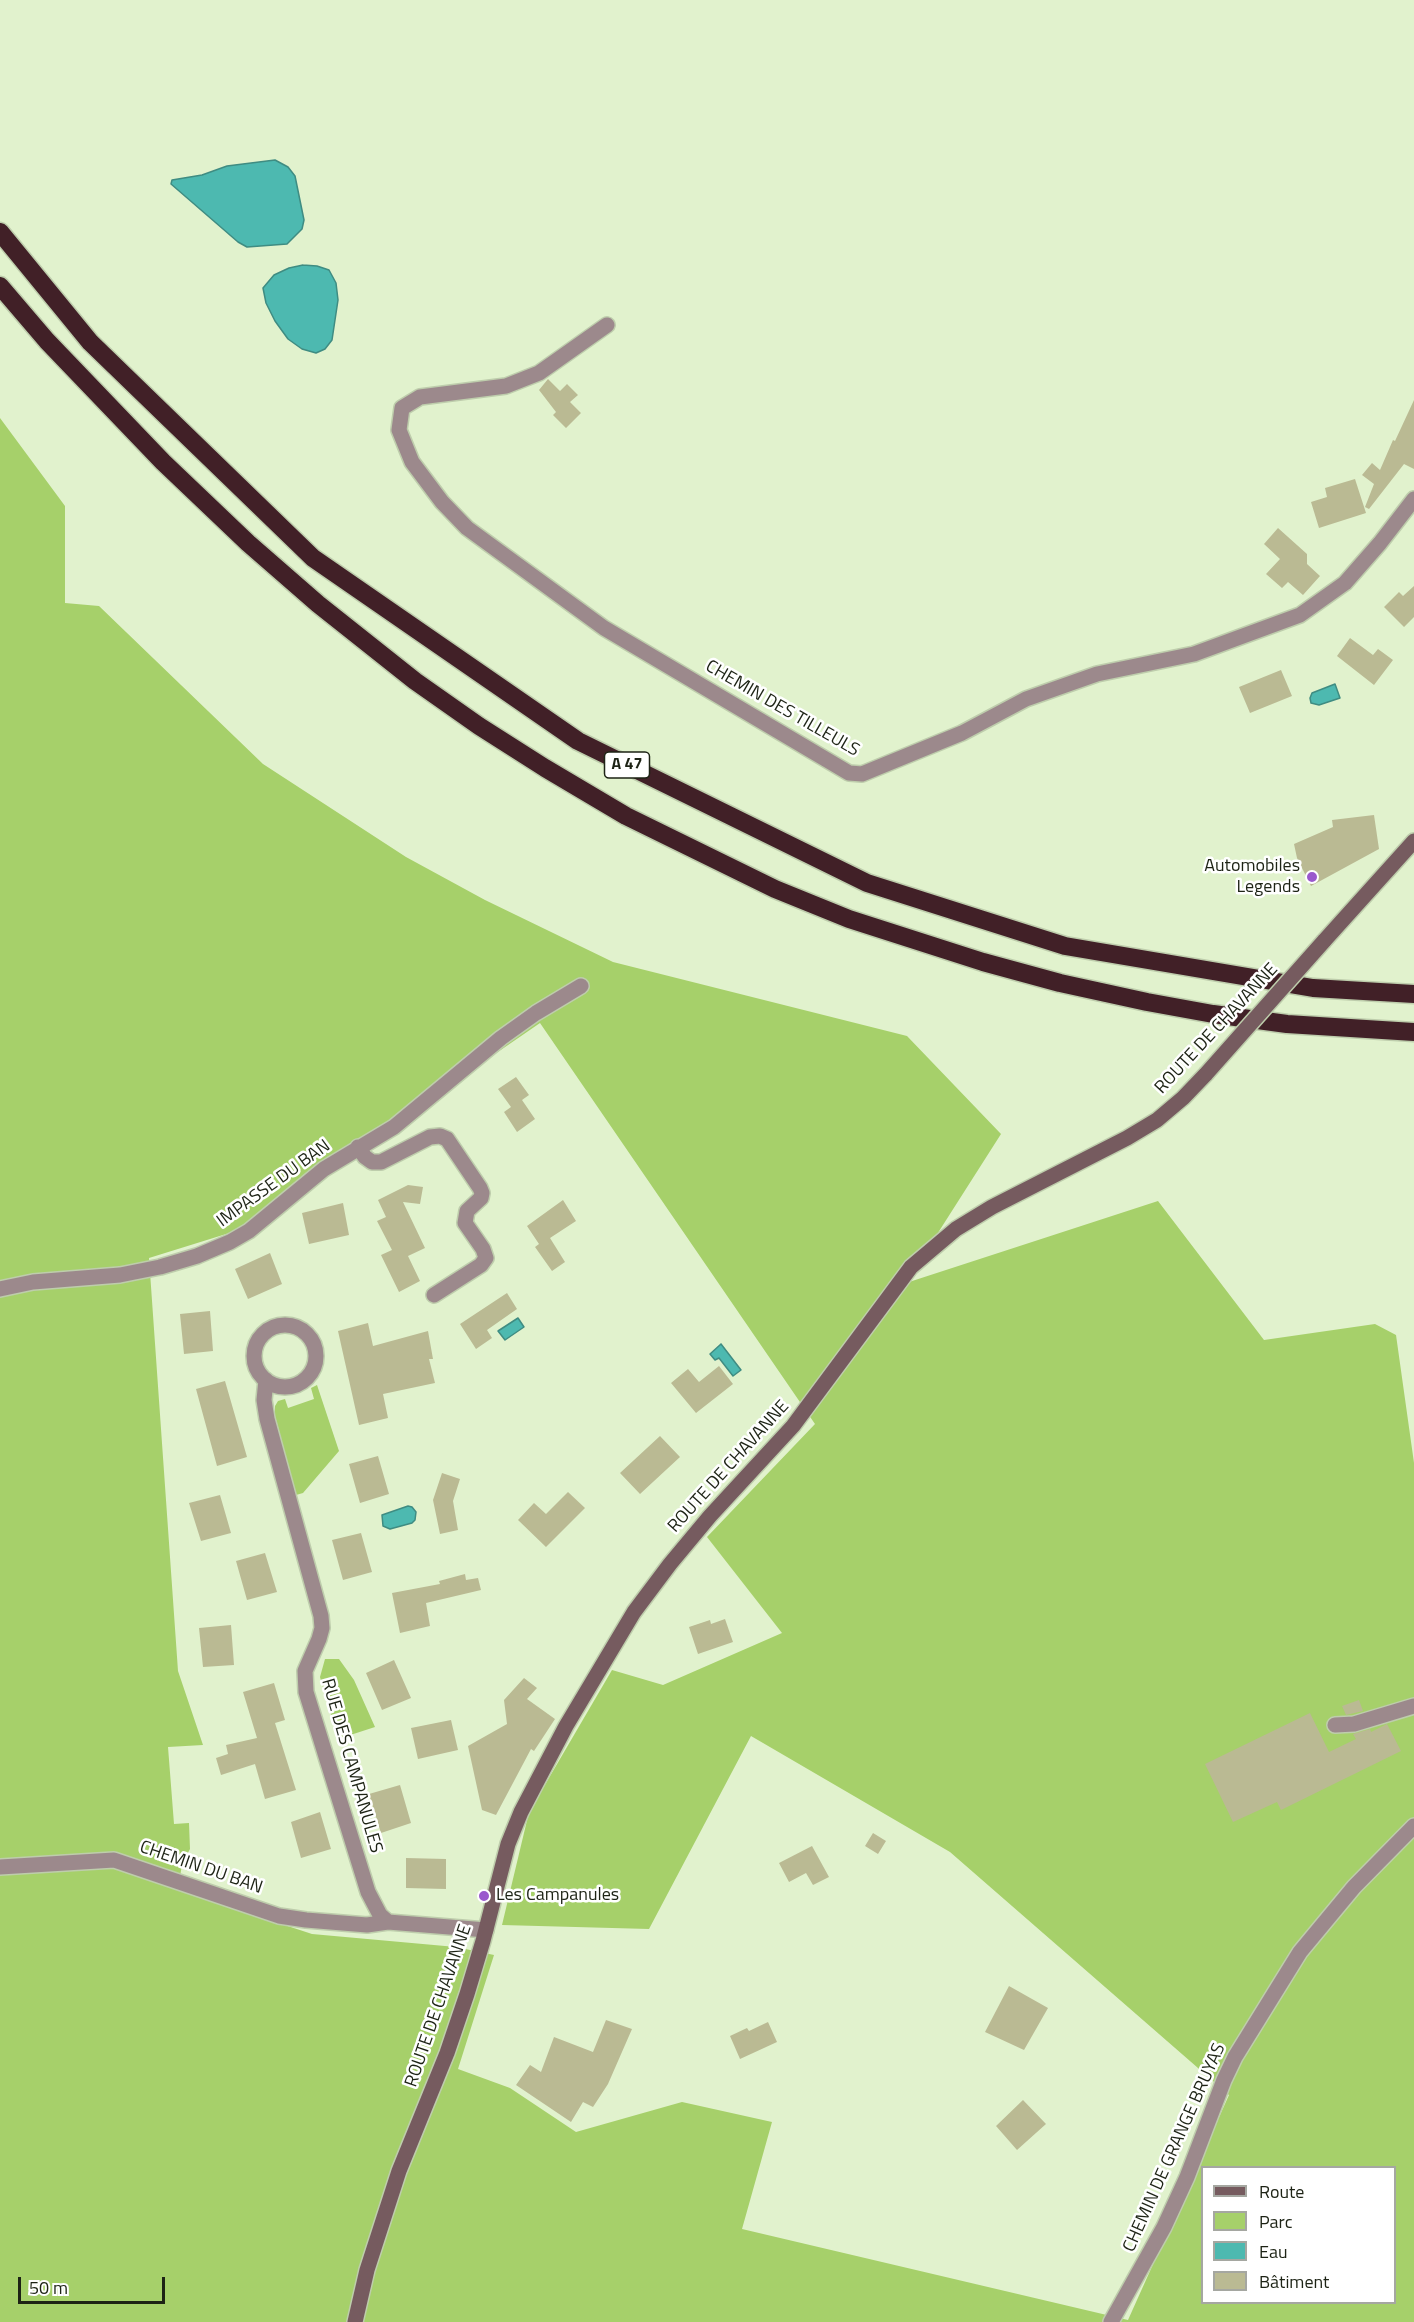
<!DOCTYPE html>
<html>
<head>
<meta charset="utf-8">
<style>
	body { margin:0 }
	#map { position:relative; width:1414px; height:2322px; overflow:hidden; background:#e1f2cd; font-family:"Titillium Web",sans-serif }
	canvas { display:block }
	.legend { position:absolute; left:1201px; top:2166px; width:195px; height:138px; box-sizing:border-box; background:#fff; border:2px solid #a5a7a1; margin:0; padding:8px 10px; list-style:none; font-size:18px; color:#1d2315 }
	.legend li { display:flex; align-items:center; gap:12px; height:30px }
	.legend b { width:30px; border:2px solid #a5a7a1 }
	.scale { position:absolute; left:18px; top:2277px; width:147px; height:27px; box-sizing:border-box; border:3px solid #1d2315; border-top:0; padding-left:8px; font-size:18px; line-height:21px; white-space:nowrap; color:#1d2315; -webkit-text-stroke:4px #fff; paint-order:stroke }
</style>
</head>
<body>
<div id="map">
<canvas width="1414" height="2322"></canvas>
<ul class="legend">
<li><b style="height:8px;background:#765b5f"></b>Route</li>
<li><b style="height:16px;background:#a6d06a"></b>Parc</li>
<li><b style="height:16px;background:#4db9b0"></b>Eau</li>
<li><b style="height:16px;background:#baba93"></b>Bâtiment</li>
</ul>
<div class="scale">50 m</div>
</div>
<script>
const ctx = document.querySelector('canvas').getContext('2d');
ctx.lineJoin = 'round';
function fill(path, color) { ctx.fillStyle = color; ctx.fill(path, 'evenodd'); }
const shape = rows => new Path2D(rows.map(r => 'M' + r).join(''));
function strokePath(path, color, width, dash) { ctx.strokeStyle = color; ctx.lineWidth = width; ctx.lineCap = dash ? 'butt' : 'round'; ctx.setLineDash(dash || []); ctx.stroke(path); }
function drawText(font, color, halo, rows, align = 'center') {
  ctx.font = font + ' "Titillium Web",sans-serif'; ctx.lineWidth = 5; ctx.setLineDash([]); ctx.textBaseline = 'middle'; ctx.strokeStyle = halo; ctx.fillStyle = color; for (const [text, x, y, turn = 0] of rows) {
    ctx.save(); ctx.translate(x, y); ctx.rotate((+turn || 0) * Math.PI / 180); ctx.textAlign = isNaN(turn) ? turn : align; if (halo) ctx.strokeText(text, 0, 0); ctx.fillText(text, 0, 0); ctx.restore();
  }
}
fill(shape([
	[0,418,65,506,65,603,99,606,263,764,406,857,485,900,613,962,907,1036,1001,1134,906,1283,1158,1201,1264,1340,1375,1324,1396,1335,1414,1463,1414,2322,0,2322],
	[540,1023,815,1424,707,1537,782,1633,663,1685,612,1670,529,1812,502,1925,649,1929,751,1736,950,1852,1229,2095,1128,2320,742,2229,772,2122,682,2102,576,2132,510,2088,458,2069,494,1955,456,1947,312,1934,178,1890,182,1864,190,1849,189,1823,174,1824,168,1747,203,1745,178,1671,149,1258,239,1230],
	[1202,2168,1394,2168,1394,2302,1202,2302],
	[317,1385,339,1451,303,1493,296,1495,275,1416,275,1406,278,1401,285,1399,288,1408,314,1399,311,1388],
	[325,1659,339,1659,354,1680,375,1727,338,1739,320,1677]
]), '#a6d06a');
const water = shape([
	[275,160,288,167,295,176,304,220,302,229,287,244,247,247,238,242,171,184,172,180,202,175,227,166,275,160],
	[303,265,317,266,329,270,336,283,338,300,332,340,325,349,316,353,302,349,288,339,275,321,266,303,263,288,274,275,289,268,303,265],
	[1335,684,1340,698,1319,705,1311,703,1310,698,1312,693,1335,684],
	[518,1318,524,1327,505,1340,498,1331,518,1318],
	[721,1344,741,1370,733,1376,719,1358,715,1360,710,1354,721,1344],
	[408,1506,412,1507,416,1512,415,1520,412,1523,390,1529,383,1526,382,1515,408,1506]
]);
fill(water, '#4db9b0');
strokePath(water, '#3f8c82', 1.5);
fill(shape([
	[548,379,560,391,567,384,578,395,570,402,581,413,566,428,553,415,556,412,539,390],
	[1414,400,1414,469,1404,464,1369,509,1365,507,1374,484,1362,475,1372,463,1380,470,1393,440,1395,441],
	[1355,479,1366,513,1319,528,1311,502,1327,497,1325,488],
	[1278,528,1307,554,1307,564,1320,576,1303,595,1288,582,1282,588,1266,574,1280,559,1264,544],
	[1414,586,1414,617,1404,627,1384,607,1399,592,1403,596],
	[1350,638,1373,655,1378,649,1393,660,1374,685,1337,656],
	[1281,670,1292,696,1250,713,1239,687],
	[1374,815,1379,849,1311,886,1297,858,1294,844,1333,827,1332,820],
	[516,1077,529,1095,522,1100,535,1119,517,1132,504,1112,511,1107,498,1089],
	[408,1185,423,1187,420,1204,403,1202,425,1248,408,1256,420,1281,399,1292,381,1255,392,1250,377,1221,386,1217,378,1200],
	[563,1200,576,1221,550,1238,565,1262,552,1271,535,1247,539,1244,527,1226],
	[343,1203,349,1235,309,1244,302,1213],
	[270,1253,282,1284,248,1299,235,1269],
	[507,1293,517,1309,487,1330,492,1338,476,1349,460,1324],
	[210,1311,213,1351,184,1354,180,1314],
	[368,1323,373,1346,428,1331,433,1359,429,1359,435,1383,383,1394,388,1418,359,1425,338,1331],
	[719,1366,733,1384,696,1413,671,1383,688,1369,699,1382],
	[225,1381,247,1457,217,1466,196,1389],
	[660,1436,680,1457,640,1494,620,1473],
	[378,1456,389,1494,360,1503,349,1464],
	[442,1473,460,1479,453,1501,458,1530,440,1534,433,1500],
	[568,1492,585,1508,546,1547,518,1520,534,1503,546,1514],
	[220,1495,231,1533,201,1541,189,1503],
	[361,1533,372,1572,343,1580,332,1540],
	[265,1553,277,1592,247,1600,236,1561],
	[465,1574,466,1580,478,1578,481,1590,426,1603,430,1626,400,1633,392,1593,440,1584,439,1581],
	[725,1619,733,1642,698,1654,689,1627,710,1620,711,1624],
	[231,1625,234,1665,203,1667,199,1628],
	[394,1660,411,1698,382,1710,366,1673],
	[524,1678,537,1688,527,1699,555,1719,534,1751,531,1749,496,1815,482,1810,468,1746,507,1724,504,1700],
	[274,1683,285,1720,275,1723,296,1790,265,1799,255,1764,221,1775,216,1758,228,1754,226,1745,257,1738,243,1692],
	[1359,1700,1363,1711,1346,1715,1342,1706],
	[1310,1713,1329,1752,1356,1739,1353,1734,1370,1729,1371,1732,1387,1724,1401,1751,1281,1810,1277,1802,1233,1822,1205,1764],
	[451,1720,458,1750,418,1759,411,1728],
	[400,1785,411,1823,381,1833,369,1794],
	[320,1812,331,1849,301,1858,291,1822],
	[873,1833,886,1841,878,1854,865,1846],
	[812,1846,829,1877,813,1885,806,1873,789,1882,779,1863],
	[406,1858,446,1859,446,1889,406,1888],
	[1009,1986,1048,2008,1024,2050,985,2032],
	[606,2020,632,2029,608,2084,593,2107,583,2102,571,2122,516,2085,530,2065,541,2072,554,2037,593,2052],
	[768,2022,777,2042,740,2059,730,2036,747,2028,749,2031],
	[1023,2100,1046,2124,1017,2150,996,2126]
]), '#baba93');
const minor = shape([
	[607,325,539,373,506,386,420,397,402,408,399,430,412,462,442,502,467,528,604,628,849,773,862,774,962,733,1026,699,1097,674,1194,654,1300,615,1345,583,1380,543,1414,499],
	[358,1147,365,1157,372,1162,381,1162,430,1137,440,1136,447,1139,480,1188,482,1193,481,1198,467,1211,465,1223,483,1249,486,1258,481,1265,434,1295],
	[0,1289,33,1282,120,1275,160,1267,197,1256,230,1242,249,1231,324,1169,394,1127,501,1038,536,1013,581,986],
	'254 1356a31 31 0 1 1 62 0a31 31 0 1 1-62 0Z',
	[266,1380,264,1400,267,1419,321,1616,322,1628,319,1639,305,1671,306,1692,368,1892,380,1915,388,1922,486,1930],
	[1335,1725,1354,1724,1414,1706],
	[0,1867,114,1860,279,1916,306,1920,367,1925,388,1922],
	[1111,2322,1164,2227,1187,2177,1224,2080,1235,2057,1300,1952,1354,1887,1414,1826]
]);
const secondary = shape([
	[1324,941,1414,841],
	[355,2322,367,2270,399,2171,447,2053,467,1994,483,1941,508,1844,521,1812,566,1726,634,1612,670,1564,710,1516,793,1426,911,1267,956,1229,992,1207,1127,1138,1157,1120,1183,1098,1206,1074]
]);
const motorway = shape([
	[0,232,90,342,313,558,578,741,867,883,1065,946,1313,988,1414,994],
	[0,286,47,341,163,462,248,543,318,604,415,681,479,726,545,768,626,816,775,889,849,919,983,962,1060,983,1147,1002,1213,1014,1287,1024,1414,1032]
]);
strokePath(minor, '#becdac', 18);
strokePath(secondary, '#becdac', 18);
strokePath(motorway, '#becdac', 21);
strokePath(minor, '#9c898c', 15);
strokePath(secondary, '#765b5f', 15);
strokePath(motorway, '#412027', 18);
const secondaryBridge = shape([
	[1206,1074,1324,941]
]);
strokePath(secondaryBridge, '#becdac', 18, []);
strokePath(secondaryBridge, '#765b5f', 15);
for (const [x, y, r, color] of [
	[1312,877,6,"#9a58cd"],
	[484,1896,6,"#9a58cd"]
]) { const dot = new Path2D(); dot.arc(x, y, r, 0, 2 * Math.PI); ctx.fillStyle = color; ctx.fill(dot); strokePath(dot, '#fff', 2); }
for (const [x, y, w] of [
	[627,765,45]
]) { const box = new Path2D(); box.roundRect(x - w / 2, y - 13, w, 26, 4.5); ctx.fillStyle = '#fff'; ctx.fill(box); strokePath(box, '#1d2315', 1.5); }
drawText('bold 16px', '#1d2315', null, [
	["A 47",627,765]
]);
drawText('18px', '#1d2315', '#fff', [
	["CHEMIN DES TILLEULS",782,709,30],
	["ROUTE DE CHAVANNE",1217,1029,-47],
	["IMPASSE DU BAN",274,1184,-36],
	["ROUTE DE CHAVANNE",729,1467,-48],
	["RUE DES CAMPANULES",351,1766,74],
	["CHEMIN DU BAN",201,1868,19],
	["ROUTE DE CHAVANNE",439,2006,-71],
	["CHEMIN DE GRANGE BRUYAS",1175,2148,-66]
]);
drawText('18px', '#1d2315', '#fff', [
	["Automobiles",1300,867],
	["Legends",1300,888],
	["Les Campanules",496,1896,"left"]
], 'right');
</script>
</body>
</html>
